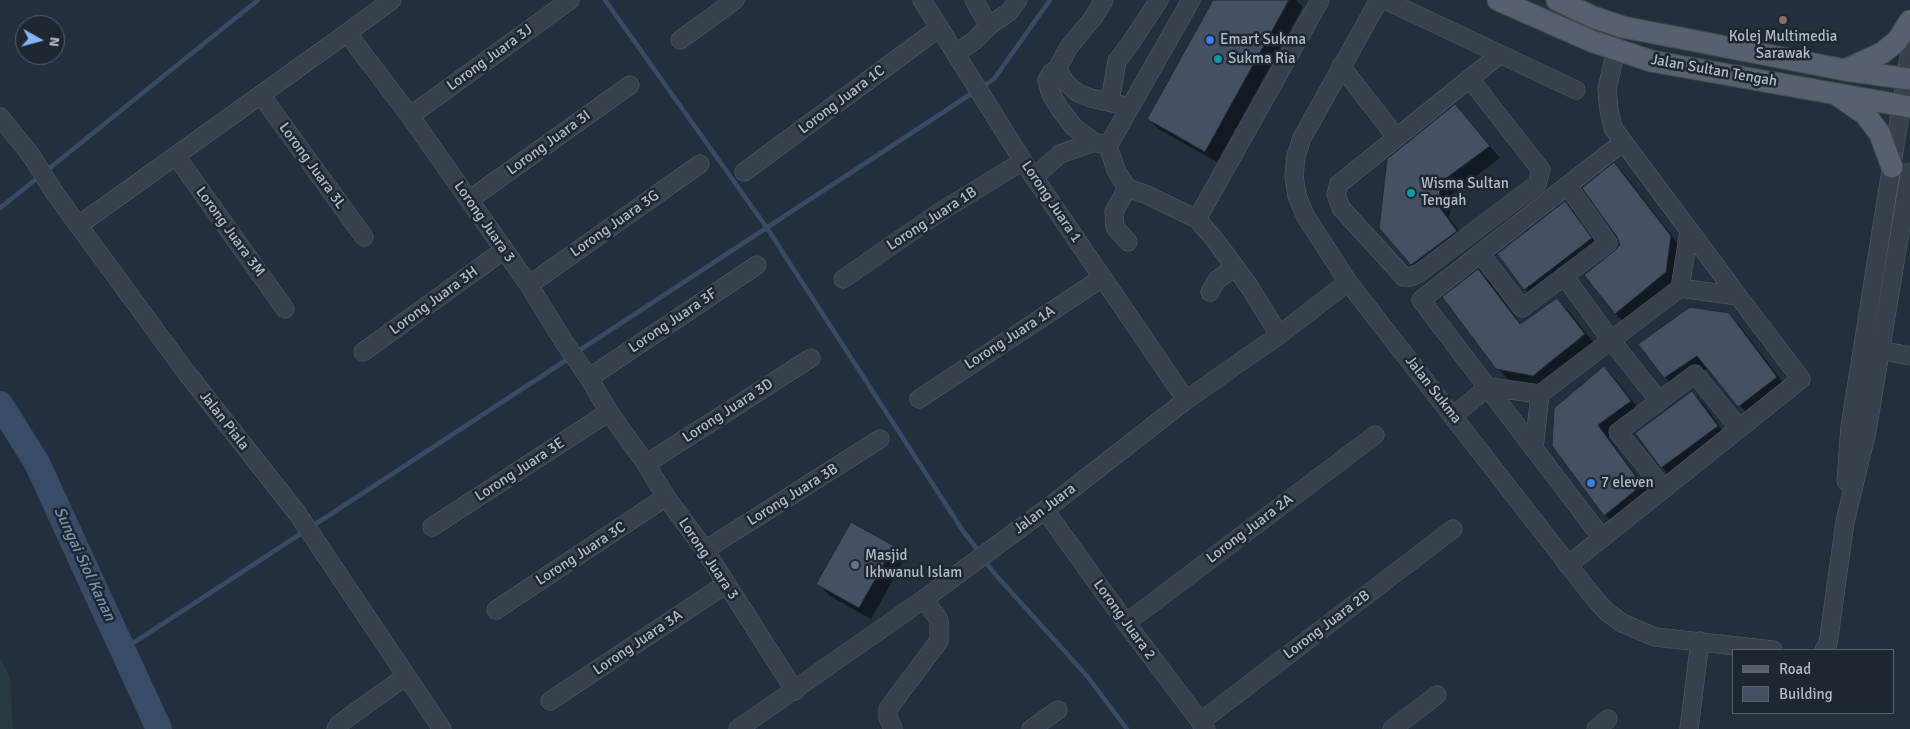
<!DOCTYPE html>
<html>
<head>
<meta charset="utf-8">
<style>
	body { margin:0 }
	#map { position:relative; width:1910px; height:729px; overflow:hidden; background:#242f3e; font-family:Signika,sans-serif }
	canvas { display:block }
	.legend { position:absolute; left:1732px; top:649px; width:162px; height:65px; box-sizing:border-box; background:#1d2633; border:1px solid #59626f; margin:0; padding:6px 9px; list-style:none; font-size:15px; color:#b4bcc9 }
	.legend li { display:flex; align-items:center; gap:10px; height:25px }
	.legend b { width:25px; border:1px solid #59626f }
	.north { position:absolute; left:15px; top:15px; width:50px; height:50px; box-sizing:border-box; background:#1d2633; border:1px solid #59626f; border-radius:50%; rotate:97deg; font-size:14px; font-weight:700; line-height:20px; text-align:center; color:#b4bcc9 }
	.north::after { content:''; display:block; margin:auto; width:18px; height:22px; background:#8ab4f8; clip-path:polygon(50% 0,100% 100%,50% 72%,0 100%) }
</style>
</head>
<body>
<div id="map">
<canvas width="1910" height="729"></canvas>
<ul class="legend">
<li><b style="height:6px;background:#56606e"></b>Road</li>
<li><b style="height:14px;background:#455162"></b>Building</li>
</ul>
<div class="north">N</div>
</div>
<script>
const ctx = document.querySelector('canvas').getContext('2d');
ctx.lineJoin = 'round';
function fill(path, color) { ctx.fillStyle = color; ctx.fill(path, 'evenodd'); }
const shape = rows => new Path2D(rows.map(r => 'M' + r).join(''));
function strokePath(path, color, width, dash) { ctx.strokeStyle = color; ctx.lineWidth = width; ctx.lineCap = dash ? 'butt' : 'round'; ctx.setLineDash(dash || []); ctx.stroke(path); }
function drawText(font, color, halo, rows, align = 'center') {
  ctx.font = font + ' Signika,sans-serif'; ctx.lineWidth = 5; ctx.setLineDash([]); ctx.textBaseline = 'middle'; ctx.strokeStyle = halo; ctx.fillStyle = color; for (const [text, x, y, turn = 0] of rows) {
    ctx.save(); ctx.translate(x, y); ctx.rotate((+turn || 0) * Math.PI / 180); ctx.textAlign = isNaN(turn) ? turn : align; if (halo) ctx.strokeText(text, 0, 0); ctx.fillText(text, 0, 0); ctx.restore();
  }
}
fill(shape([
	[0,657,10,678,13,729,0,729]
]), '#263c3f');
fill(shape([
	[1215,0,1296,0,1303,7,1217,162,1160,130,1148,119],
	[1455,106,1500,158,1452,194,1449,218,1468,243,1423,276,1412,264],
	[1614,164,1626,176,1682,249,1677,283,1627,325,1615,313,1621,245],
	[1565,203,1577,214,1602,250,1537,300,1525,289],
	[1478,270,1490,282,1521,324,1557,299,1569,311,1596,346,1545,387,1509,380,1497,368],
	[1728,314,1740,326,1788,389,1751,418,1708,368,1677,389,1665,377,1640,344],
	[1604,367,1615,379,1642,413,1608,437,1652,497,1616,526,1605,515,1553,446],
	[1692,392,1704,404,1728,438,1673,479,1662,467],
	[893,547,905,558,871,619,830,596,818,584]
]), '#0007');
strokePath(shape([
	[605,0,767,228,963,531,980,553],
	[981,88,994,79,1050,0],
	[46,171,258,0],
	[0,208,40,176],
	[577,352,974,92],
	[311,527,571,357],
	[984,560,994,573,1087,676,1127,729],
	[124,649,305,531]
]), '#394c67', 4.5);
strokePath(shape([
	[0,404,37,463,159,729]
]), '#394c67', 26);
const building = shape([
	[1213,0,1289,0,1205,152,1147,119,1213,0],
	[1455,104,1490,146,1441,182,1438,205,1457,231,1411,265,1379,228,1387,159,1455,104],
	[1614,162,1671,236,1666,272,1615,314,1584,275,1614,251,1620,245,1617,237,1582,188,1614,162],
	[1565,201,1592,238,1524,290,1497,254,1565,201],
	[1478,269,1520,324,1557,298,1585,334,1533,376,1496,369,1442,297,1478,269],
	[1690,307,1729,313,1777,377,1738,407,1697,356,1664,378,1638,344,1690,307],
	[1604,366,1631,401,1598,425,1642,485,1604,516,1552,446,1554,408,1604,366],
	[1692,391,1718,426,1661,468,1635,433,1692,391],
	[851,522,894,546,859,608,816,584,851,522]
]);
fill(building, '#455162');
strokePath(building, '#1f2835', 1);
const minor = shape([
	[922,0,1023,161,1186,400],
	[974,0,989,26,1009,12,1018,0],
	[1104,0,1093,18,1069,47,1057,69,1051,73,1047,80,1050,92,1059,108,1074,127,1094,142,1108,146],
	[1191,0,1108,146,1116,170,1127,188,1145,194,1197,219,1215,240,1249,286,1279,335],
	[1379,0,1302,138,1296,156,1294,176,1297,196,1306,217,1348,282,1595,599,1607,612,1622,623,1655,637,1773,650],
	[1385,0,1576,90],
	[347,33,392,0],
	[680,40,735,0],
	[1616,50,1607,89,1609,110,1613,128,1738,296],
	[956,53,974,41,989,26],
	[1341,66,1396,137],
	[1057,69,1066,83,1078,93,1091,98,1121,105],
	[1470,79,1541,170,1537,184,1419,273,1411,277,1404,277,1341,208,1336,194,1339,184,1499,55],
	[261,95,364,237],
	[1110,101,1117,61,1132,41,1159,0],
	[410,116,570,0],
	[0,117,31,155,54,192,186,372,297,513,442,729],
	[1623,142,1421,300,1602,538,1801,379,1738,296,1680,288],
	[176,156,285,309],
	[744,172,939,28],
	[1034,177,1060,154,1094,142],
	[1127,188,1114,212,1115,227,1128,242],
	[469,200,630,85],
	[1197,219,1320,0],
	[79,225,347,33,410,116,529,285,564,342,589,378,609,412,646,464,666,497,705,550,795,691],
	[1480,253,1522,308,1608,243,1567,185],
	[1564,276,1611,340,1659,401],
	[843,279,940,212,1023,161],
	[529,285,700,164],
	[1210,292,1217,280,1235,267],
	[1869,348,1910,356],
	[363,352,504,250],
	[589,378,757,265],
	[919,399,1102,278],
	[1453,416,1488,387,1540,394,1680,288,1689,231],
	[1534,449,1540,394],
	[646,464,811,358],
	[1846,481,1850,427,1910,51],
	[1664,489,1618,432,1695,374,1739,428],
	[1045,510,1126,623,1206,729],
	[432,527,609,412],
	[705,550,880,439],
	[1568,565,1602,538],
	[496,610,666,497],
	[1126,623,1375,435],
	[1824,650,1828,644,1845,522,1867,431,1910,172],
	[550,701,726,584],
	[1200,722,1453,529],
	[336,729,339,724,406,676],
	[738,729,924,599,1045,510,1186,400,1279,335,1348,282],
	[893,729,888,717,888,709,939,641,939,620,924,599],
	[1031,729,1058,710],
	[1392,729,1437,695],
	[1596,729,1608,719],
	[1689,729,1700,641]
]);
const major = shape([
	[1498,0,1591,41,1651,61,1910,107],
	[1557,0,1593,17,1623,27,1845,70,1910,79],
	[1845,70,1882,53,1897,41,1910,21],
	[1840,97,1865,114,1880,134,1892,167]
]);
strokePath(minor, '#565f6c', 19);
strokePath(major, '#414a57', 23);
strokePath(minor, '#38414e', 18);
strokePath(major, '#56606e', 21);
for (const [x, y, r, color] of [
	[1783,20,5,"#8d6e63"],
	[1210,40,5,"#3f7fe0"],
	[1218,59,5,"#0f9aa8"],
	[1411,193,5,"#0f9aa8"],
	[1591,483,5,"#3f7fe0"],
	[855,565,5,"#6b7280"]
]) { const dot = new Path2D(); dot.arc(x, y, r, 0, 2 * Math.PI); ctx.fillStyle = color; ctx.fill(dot); strokePath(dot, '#1d2633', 2); }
drawText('15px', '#b4bcc9', '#1d2633', [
	["Kolej Multimedia",1783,37,"center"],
	["Sarawak",1783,54,"center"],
	["Emart Sukma",1220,40],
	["Sukma Ria",1228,59],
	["Wisma Sultan",1421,184],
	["Tengah",1421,201],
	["7 eleven",1601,483],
	["Masjid",865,556],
	["Ikhwanul Islam",865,573]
], 'left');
drawText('15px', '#b4bcc9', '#1d2633', [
	["Lorong Juara 3J",490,58,-36],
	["Jalan Sultan Tengah",1714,71,10],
	["Lorong Juara 1C",842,100,-37],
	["Lorong Juara 3I",549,143,-36],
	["Lorong Juara 3L",312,166,54],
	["Lorong Juara 1",1051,202,56],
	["Lorong Juara 1B",932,219,-33],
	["Lorong Juara 3",484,222,55],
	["Lorong Juara 3G",615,224,-35],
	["Lorong Juara 3M",230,232,54],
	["Lorong Juara 3H",434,301,-36],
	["Lorong Juara 3F",673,321,-34],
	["Lorong Juara 1A",1010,338,-33],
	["Jalan Sukma",1433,390,52],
	["Lorong Juara 3D",728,411,-33],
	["Jalan Piala",224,421,52],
	["Lorong Juara 3E",520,470,-33],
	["Lorong Juara 3B",793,495,-32],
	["Jalan Juara",1045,509,-37],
	["Lorong Juara 2A",1250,529,-37],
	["Lorong Juara 3C",581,554,-33],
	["Lorong Juara 3",708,559,56],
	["Lorong Juara 2",1124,620,54],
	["Lorong Juara 2B",1327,625,-37],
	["Lorong Juara 3A",638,643,-34]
]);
drawText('italic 16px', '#7c92b1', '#1d2633', [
	["Sungai Siol Kanan",84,564,65]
]);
</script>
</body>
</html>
